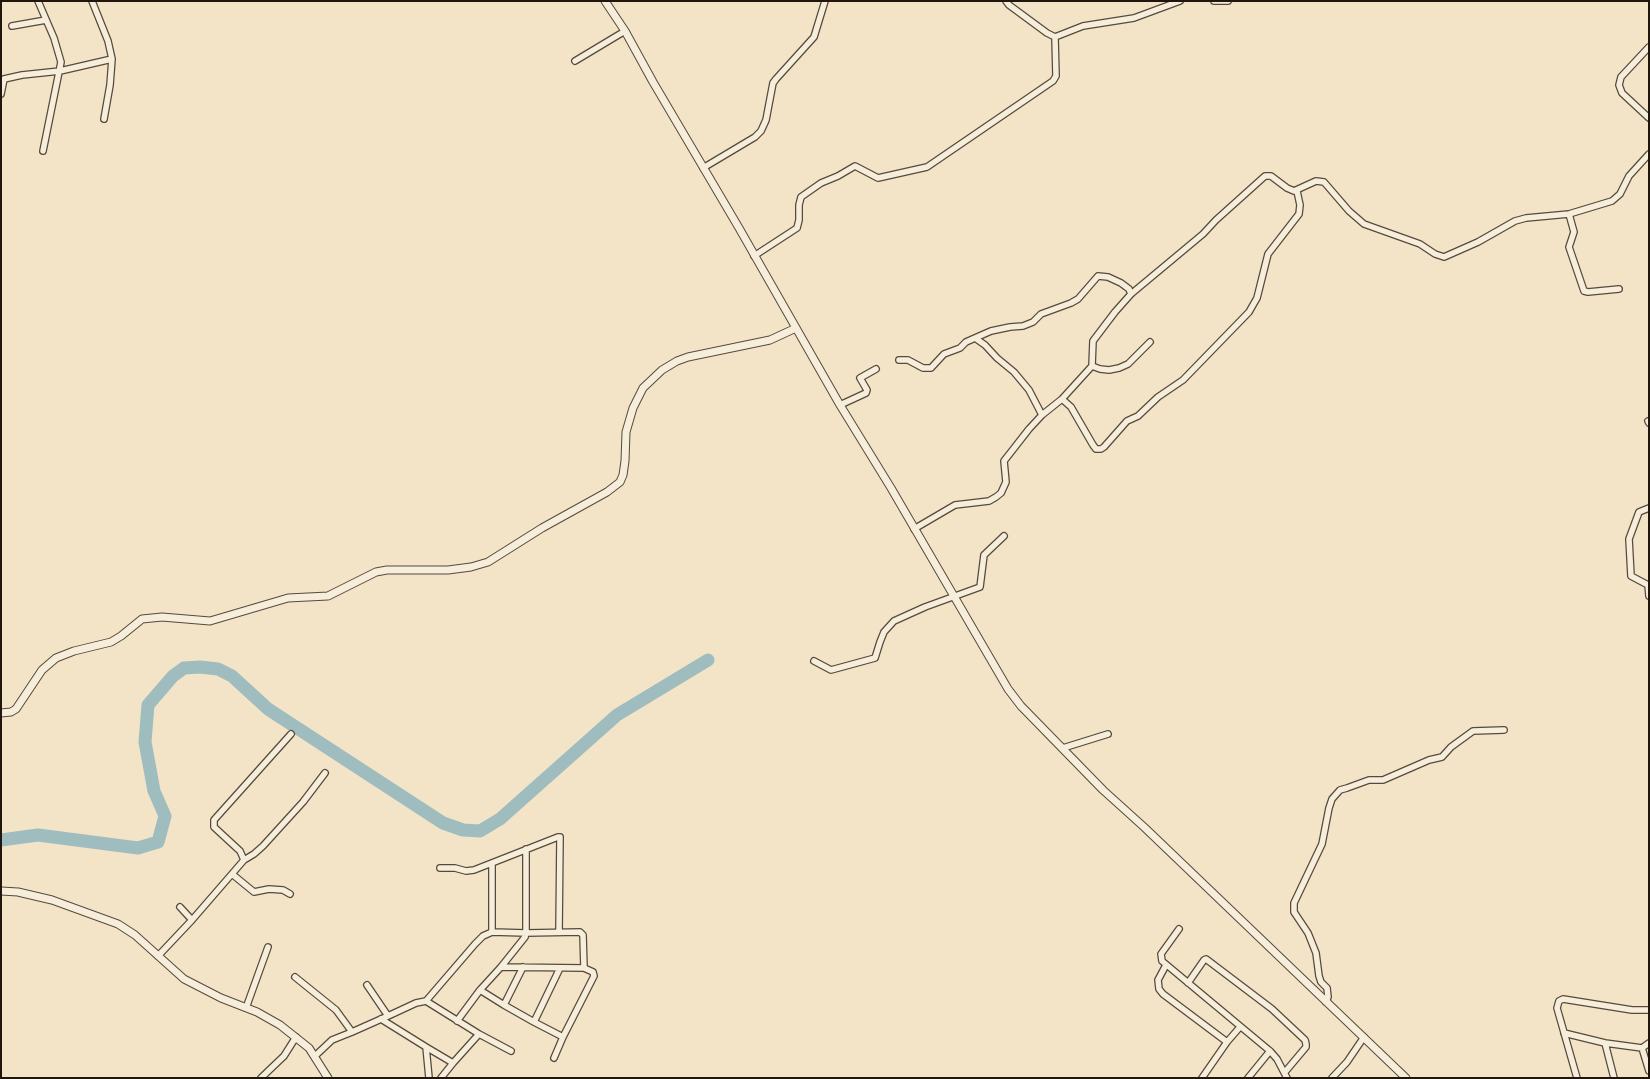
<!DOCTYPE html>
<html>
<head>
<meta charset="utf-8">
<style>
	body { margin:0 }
	#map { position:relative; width:1650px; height:1079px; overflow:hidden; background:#f3e4c8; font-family:"Sorts Mill Goudy",serif }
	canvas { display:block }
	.frame { position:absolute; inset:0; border:2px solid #20160c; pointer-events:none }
</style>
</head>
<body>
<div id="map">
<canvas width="1650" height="1079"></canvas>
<div class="frame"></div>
</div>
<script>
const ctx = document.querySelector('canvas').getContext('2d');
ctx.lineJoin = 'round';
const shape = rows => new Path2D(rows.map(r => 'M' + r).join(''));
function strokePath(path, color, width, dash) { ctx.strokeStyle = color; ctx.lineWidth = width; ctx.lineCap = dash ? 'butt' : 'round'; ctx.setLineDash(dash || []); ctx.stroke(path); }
strokePath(shape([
	[1,840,38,835,138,848,158,842,165,816,154,791,145,742,148,705,173,676,184,668,200,667,218,669,232,676,268,709,443,823,463,830,480,831,500,819,617,715,708,660]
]), '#9fbcbf', 13);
const minor = shape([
	[38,1,54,38,61,62,43,151],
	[92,1,108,41,112,59],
	[1006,1,1009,5,1047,33,1055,37,1083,26,1134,18,1180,1],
	[1214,1,1228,1],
	[12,26,46,20],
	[1649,47,1621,77,1619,85,1622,93,1649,118],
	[575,61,625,31],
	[1,94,4,79,22,75,60,71,112,59,110,85,104,119],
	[703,168,755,137,761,131,766,120,773,83,776,79,814,37,825,1],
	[1569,214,1574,232,1569,247,1584,291,1588,292,1619,289],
	[754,256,797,228,799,220,799,205,801,197,821,183,838,176,855,166,878,178,927,167,1053,81,1056,76,1055,37],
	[899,360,908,360,923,368,931,368,944,354,960,348,966,342,975,338],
	[1092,366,1100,369,1109,370,1119,368,1128,364,1150,342],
	[1062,399,1071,407,1093,445,1096,449,1101,449,1104,447,1127,421,1138,416,1158,397,1183,380,1249,312,1257,298,1268,254,1299,214,1300,205,1297,191],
	[840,405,866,393,867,390,860,378,876,369],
	[1042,415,1029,390,1014,372,997,358,985,345,975,338,991,331,1010,327,1023,326,1033,322,1041,314,1071,303,1078,299,1098,276,1108,277,1121,283,1129,289,1131,294],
	[1648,421,1649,423],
	[1649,508,1639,512,1629,539,1631,576,1648,585,1649,596],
	[914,529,955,505,989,501,996,497,1001,493,1006,482,1004,461,1029,429,1042,415,1062,399,1092,366,1093,341,1115,312,1131,294,1203,234,1216,220,1265,176,1271,176,1287,188,1294,191,1316,181,1324,182,1349,211,1364,224,1420,244,1435,254,1444,257,1478,242,1515,221,1526,218,1569,214,1612,201,1620,194,1629,176,1649,154],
	[814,661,831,670,875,658,880,642,884,632,894,621,925,607,980,587,984,555,1004,536],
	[1063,748,1108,734],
	[244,860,254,854,263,846,303,802,325,773],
	[440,868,455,868,466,871,474,870,558,837,560,837,559,932],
	[232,874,254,892,269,889,283,890,290,894],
	[180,907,192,920],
	[1179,929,1161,954,1162,961,1270,1051,1277,1059,1287,1078],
	[492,932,526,933,580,932,583,935,584,968,501,967],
	[158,956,192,920,244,860,240,851,214,827,214,820,291,734],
	[1166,965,1158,980,1159,989,1163,994,1227,1042],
	[295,977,336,1010,352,1032,332,1040,315,1056],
	[1188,983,1204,960,1206,959,1272,1009,1305,1040,1306,1044,1306,1047,1285,1072],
	[480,990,504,1005,523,967],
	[426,1001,475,944,483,936,492,932,492,863],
	[1326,1002,1328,997,1327,988,1321,982,1319,976,1316,953,1308,933,1294,912,1294,903,1322,844,1329,808,1332,799,1340,790,1347,788,1369,780,1383,780,1429,760,1442,757,1451,747,1473,731,1504,730],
	[504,1005,534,1022,560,968],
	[246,1008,268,947],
	[388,1016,416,1003,426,1001,479,1034,453,1063,426,1047],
	[381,1019,426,1047,429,1078],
	[457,1021,480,990,501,967,525,937,526,933,526,849],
	[534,1022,563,1037,594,976,593,972,584,968],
	[352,1032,388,1016,367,985],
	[1564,1033,1605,1043,1642,1048,1649,1043],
	[479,1034,511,1051],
	[1605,1043,1614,1078],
	[1642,1048,1649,1071],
	[554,1058,563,1037],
	[261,1078,284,1056,296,1037],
	[441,1078,453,1063],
	[1202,1078,1227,1042,1240,1027],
	[1248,1078,1270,1051],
	[1332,1078,1347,1062,1364,1037],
	[1577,1078,1557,1008,1559,1001,1563,999,1632,1010,1649,1010]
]);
const tertiary = shape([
	[605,1,625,31,653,82,739,228,840,405,891,488,1008,689,1021,706,1103,790,1144,827,1406,1078],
	[1,713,11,712,16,709,42,670,56,658,74,651,111,642,121,636,142,619,162,617,210,621,288,598,328,596,376,572,387,570,448,570,471,567,488,562,542,528,607,492,620,482,623,475,625,461,626,432,633,408,643,388,662,370,677,361,688,357,770,340,796,328],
	[1,891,18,892,52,900,118,924,135,935,184,979,221,998,257,1012,280,1025,309,1048,328,1078]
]);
strokePath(minor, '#554a3b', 8);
strokePath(tertiary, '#554a3b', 9);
strokePath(minor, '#f7eddb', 5.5);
strokePath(tertiary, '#f7eddb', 7);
</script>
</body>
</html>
